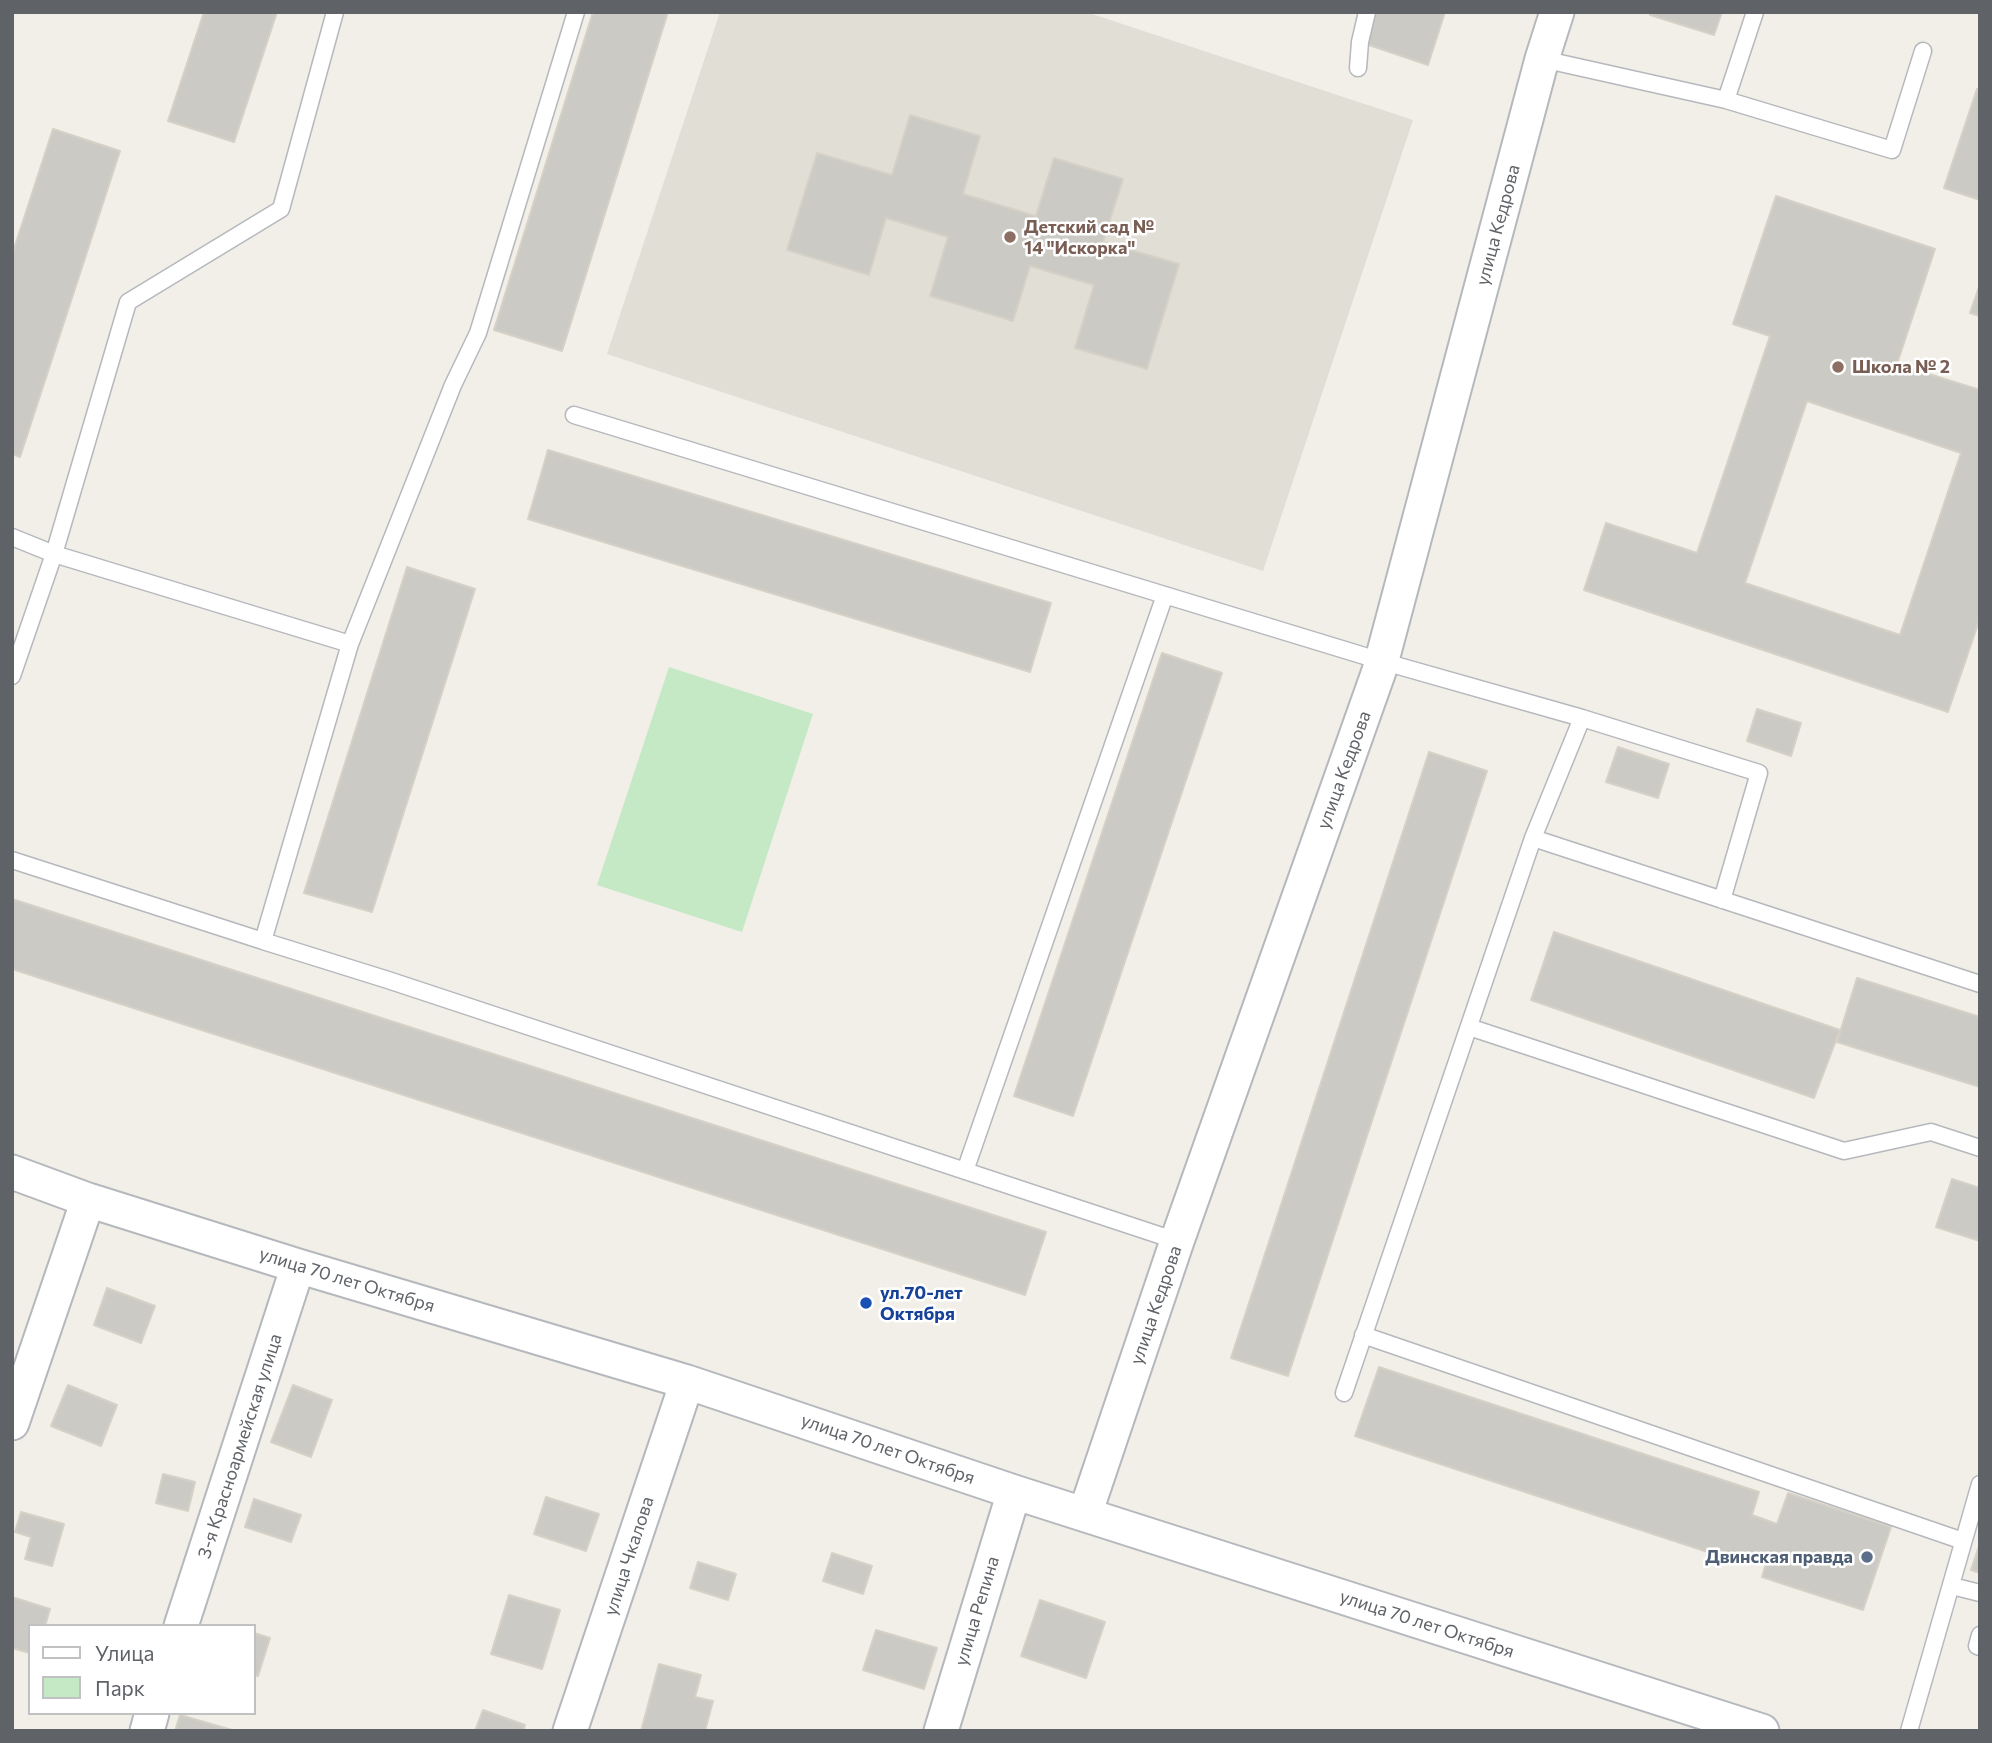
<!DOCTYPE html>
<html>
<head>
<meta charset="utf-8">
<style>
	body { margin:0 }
	#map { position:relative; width:1992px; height:1743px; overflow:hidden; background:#f1efe8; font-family:Commissioner,sans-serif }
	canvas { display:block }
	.frame { position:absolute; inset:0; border:14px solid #5f6368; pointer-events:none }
	.legend { position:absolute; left:28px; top:1624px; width:228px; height:91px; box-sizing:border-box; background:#fff; border:2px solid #bfc1c3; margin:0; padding:9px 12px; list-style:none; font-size:21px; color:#5f6368 }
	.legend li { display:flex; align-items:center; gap:14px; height:35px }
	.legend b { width:35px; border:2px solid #bfc1c3 }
</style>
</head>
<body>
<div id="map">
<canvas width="1992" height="1743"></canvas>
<div class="frame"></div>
<ul class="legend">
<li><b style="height:9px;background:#fff"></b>Улица</li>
<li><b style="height:19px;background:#c5e8c5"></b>Парк</li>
</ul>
</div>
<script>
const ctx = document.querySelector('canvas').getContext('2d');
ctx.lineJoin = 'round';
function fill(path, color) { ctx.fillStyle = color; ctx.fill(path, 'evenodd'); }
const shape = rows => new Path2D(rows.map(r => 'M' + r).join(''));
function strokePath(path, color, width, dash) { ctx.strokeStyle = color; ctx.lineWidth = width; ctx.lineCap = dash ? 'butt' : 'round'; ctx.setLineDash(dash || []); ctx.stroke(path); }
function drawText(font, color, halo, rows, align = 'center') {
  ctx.font = font + ' Commissioner,sans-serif'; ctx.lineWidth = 5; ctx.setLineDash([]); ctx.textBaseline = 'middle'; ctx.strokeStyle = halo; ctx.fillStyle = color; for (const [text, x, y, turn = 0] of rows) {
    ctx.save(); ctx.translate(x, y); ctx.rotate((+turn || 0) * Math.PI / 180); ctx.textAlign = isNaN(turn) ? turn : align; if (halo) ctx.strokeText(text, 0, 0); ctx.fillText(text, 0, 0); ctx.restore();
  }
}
fill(shape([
	[720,12,1086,12,1413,120,1263,571,607,354]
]), '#e1ded6');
fill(shape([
	[669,667,813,714,742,932,597,885]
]), '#c5e8c5');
const building = shape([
	[204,12,277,12,234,142,168,121,204,12],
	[593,12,668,12,562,351,494,330,593,12],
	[1369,12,1445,12,1428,65,1360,42,1369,12],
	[1650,12,1722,12,1714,35,1650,15,1650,12],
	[1977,89,1980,90,1980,200,1944,188,1977,89],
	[910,115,980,136,963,194,1036,216,1054,158,1123,179,1103,242,1179,264,1147,369,1075,348,1094,285,1030,266,1013,321,930,296,948,237,886,218,869,275,787,250,817,153,892,175,910,115],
	[53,129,120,151,20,457,12,454,12,255,53,129],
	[1776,196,1935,249,1897,364,1980,390,1980,618,1948,712,1584,590,1606,523,1697,553,1770,336,1733,324,1776,196],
	[1807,401,1961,453,1900,635,1745,583,1807,401],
	[1980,284,1980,316,1970,313,1980,284],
	[548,450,1051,603,1030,672,528,519,548,450],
	[407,567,475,589,372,912,304,893,407,567],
	[1162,653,1222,673,1073,1116,1014,1096,1162,653],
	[1757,709,1801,723,1791,756,1747,741,1757,709],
	[1618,747,1669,764,1658,798,1606,782,1618,747],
	[1429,752,1487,771,1288,1376,1231,1358,1429,752],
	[12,899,1046,1232,1025,1295,12,969,12,899],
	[1554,932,1840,1030,1814,1098,1531,1000,1554,932],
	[1857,978,1980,1017,1980,1087,1837,1042,1857,978],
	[1952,1179,1980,1188,1980,1241,1936,1227,1952,1179],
	[107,1288,155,1306,141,1343,94,1325,107,1288],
	[1379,1367,1759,1492,1752,1515,1777,1524,1788,1493,1891,1527,1863,1610,1762,1577,1767,1560,1741,1552,1738,1562,1355,1436,1379,1367],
	[68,1385,117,1405,101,1446,51,1426,68,1385],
	[293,1385,332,1400,311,1457,271,1442,293,1385],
	[163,1474,195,1482,188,1511,156,1503,163,1474],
	[546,1497,599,1514,586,1551,534,1534,546,1497],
	[254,1499,301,1515,291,1542,245,1527,254,1499],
	[21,1512,64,1524,52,1566,25,1559,31,1537,15,1532,21,1512],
	[1980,1543,1980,1573,1971,1570,1980,1543],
	[832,1553,872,1566,863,1594,823,1581,832,1553],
	[698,1562,736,1574,728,1600,690,1588,698,1562],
	[509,1595,560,1610,542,1669,491,1654,509,1595],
	[12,1597,50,1609,45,1626,30,1626,30,1653,12,1648,12,1597],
	[1040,1600,1105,1622,1086,1678,1021,1656,1040,1600],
	[876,1630,937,1648,924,1689,863,1670,876,1630],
	[254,1633,270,1638,258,1676,254,1675,254,1633],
	[659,1664,701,1675,695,1697,713,1701,705,1731,641,1731,659,1664],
	[483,1710,525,1725,523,1731,475,1731,483,1710],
	[180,1715,232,1730,232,1731,175,1731,180,1715]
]);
fill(building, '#cccac5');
strokePath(building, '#d6d1c6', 2);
const lane = shape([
	[1542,59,1726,100,1892,150,1923,51],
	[1358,68,1360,42,1367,12],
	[1726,100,1755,12],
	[574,415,1381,661,1582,718,1533,838,1980,984],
	[12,537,54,554,128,302,281,209,335,12],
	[12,676,54,554,350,644],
	[1582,718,1759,773,1722,900],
	[12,860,263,941,350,644,453,385,478,333,576,12],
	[263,941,388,980,1177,1241],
	[1469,1027,1844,1151,1931,1132,1980,1148],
	[965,1171,1165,595],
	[1363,1335,1963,1541],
	[1344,1393,1533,838],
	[1952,1586,1980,1593],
	[1980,1635,1977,1646,1980,1647],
	[1909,1731,1980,1484]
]);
const street = shape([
	[12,1172,88,1200,298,1266,687,1382,1014,1492,1762,1731],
	[12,1423,88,1200],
	[1085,1514,1177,1241,1379,671,1542,59,1557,12],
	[181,1626,298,1266],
	[147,1731,152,1713],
	[570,1731,687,1382],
	[941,1731,1014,1492]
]);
strokePath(lane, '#b5b8bc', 19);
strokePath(street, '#b5b8bc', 37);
strokePath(lane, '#fff', 16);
strokePath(street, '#fff', 33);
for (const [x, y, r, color] of [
	[1010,237,7,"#8d6e63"],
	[1838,367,7,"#8d6e63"],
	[866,1303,7,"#1a4fb4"],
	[1867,1557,7,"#5c6f8a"]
]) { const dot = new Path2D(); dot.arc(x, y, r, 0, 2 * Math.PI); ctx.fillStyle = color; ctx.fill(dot); strokePath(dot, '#fff', 2.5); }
drawText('18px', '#5f6368', '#fff', [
	["улица Кедрова",1498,225,-75],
	["улица Кедрова",1344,770,-70],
	["улица 70 лет Октября",347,1280,17],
	["улица Кедрова",1156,1305,-71],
	["3-я Красноармейская улица",240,1446,-72],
	["улица 70 лет Октября",888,1449,19],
	["улица Чкалова",629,1556,-72],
	["улица Репина",977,1611,-73],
	["улица 70 лет Октября",1427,1624,18]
]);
drawText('bold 18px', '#785e54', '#fff', [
	["Детский сад №",1024,227],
	["14 \"Искорка\"",1024,248],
	["Школа № 2",1852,367]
], 'left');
drawText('bold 18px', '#164399', '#fff', [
	["ул.70-лет",880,1293],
	["Октября",880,1314]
], 'left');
drawText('bold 18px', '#4e5e75', '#fff', [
	["Двинская правда",1853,1557]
], 'right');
</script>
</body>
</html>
